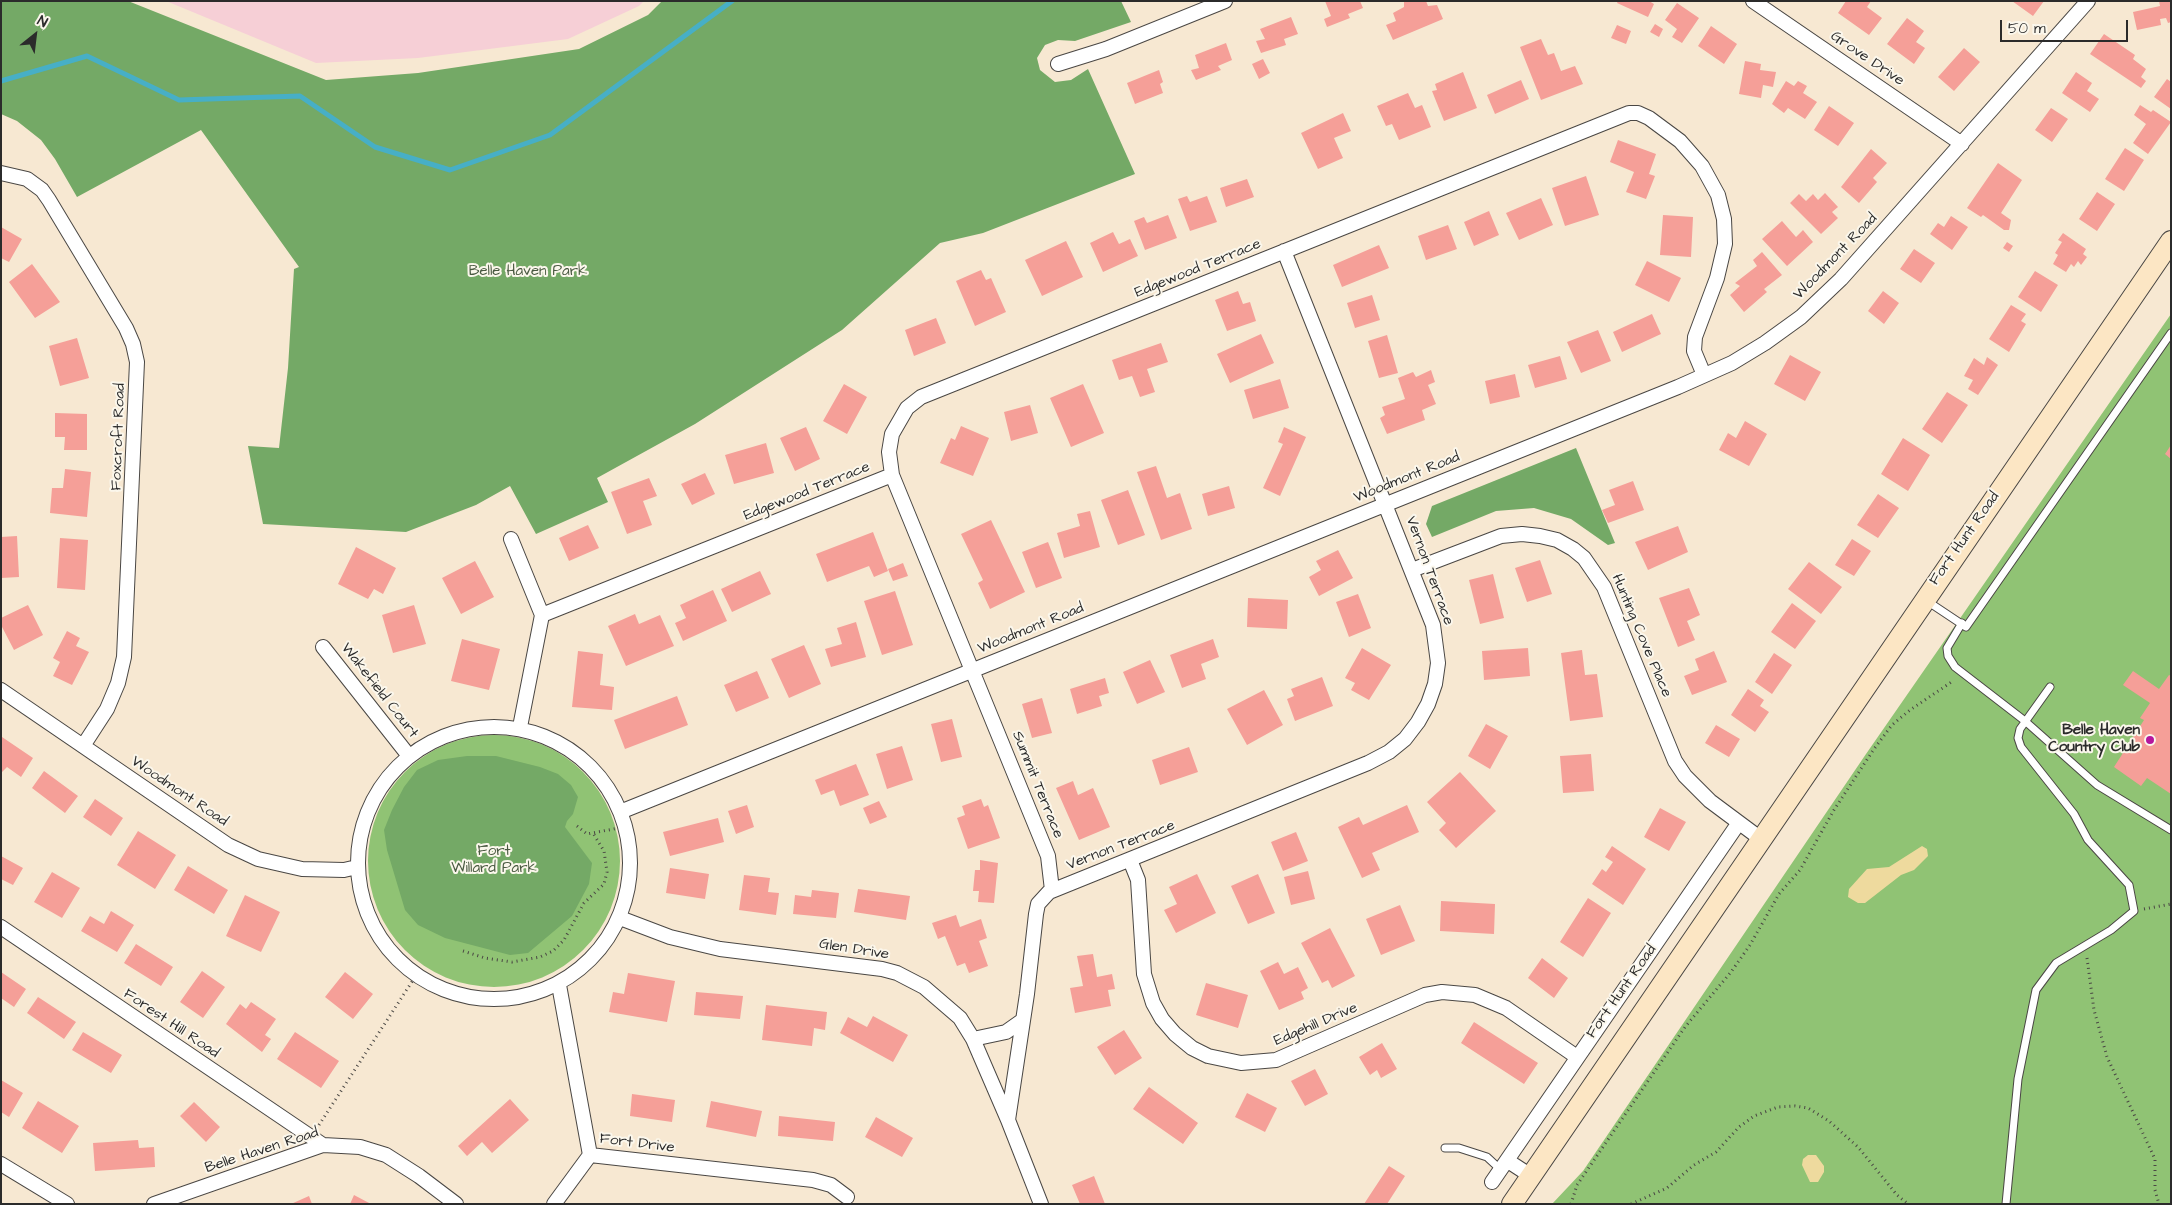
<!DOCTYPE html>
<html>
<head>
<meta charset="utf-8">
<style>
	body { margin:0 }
	#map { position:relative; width:2172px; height:1205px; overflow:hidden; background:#f7e8d2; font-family:"Architects Daughter",sans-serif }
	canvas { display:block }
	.frame { position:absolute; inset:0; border:2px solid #2b2b2b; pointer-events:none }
	.north { position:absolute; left:10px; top:10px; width:50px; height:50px; -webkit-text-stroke:4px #fbf7ec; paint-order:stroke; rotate:29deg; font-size:14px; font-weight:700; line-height:20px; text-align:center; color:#2b2b2b }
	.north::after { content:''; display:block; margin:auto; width:18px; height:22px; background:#2b2b2b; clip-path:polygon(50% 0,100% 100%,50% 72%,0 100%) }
	.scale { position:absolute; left:2000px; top:20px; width:128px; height:22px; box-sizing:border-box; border:2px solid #2b2b2b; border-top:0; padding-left:6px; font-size:15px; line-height:18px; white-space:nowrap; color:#2b2b2b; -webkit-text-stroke:4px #fbf7ec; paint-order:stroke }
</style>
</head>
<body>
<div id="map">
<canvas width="2172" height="1205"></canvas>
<div class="frame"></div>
<div class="north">N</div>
<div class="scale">50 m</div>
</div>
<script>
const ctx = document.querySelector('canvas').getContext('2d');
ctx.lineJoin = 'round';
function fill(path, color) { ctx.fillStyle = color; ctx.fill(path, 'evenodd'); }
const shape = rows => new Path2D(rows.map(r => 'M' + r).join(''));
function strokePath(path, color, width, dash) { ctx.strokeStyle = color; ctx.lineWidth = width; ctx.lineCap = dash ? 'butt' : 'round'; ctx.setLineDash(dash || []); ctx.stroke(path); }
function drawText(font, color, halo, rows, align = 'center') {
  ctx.font = font + ' "Architects Daughter",sans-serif'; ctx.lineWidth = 4; ctx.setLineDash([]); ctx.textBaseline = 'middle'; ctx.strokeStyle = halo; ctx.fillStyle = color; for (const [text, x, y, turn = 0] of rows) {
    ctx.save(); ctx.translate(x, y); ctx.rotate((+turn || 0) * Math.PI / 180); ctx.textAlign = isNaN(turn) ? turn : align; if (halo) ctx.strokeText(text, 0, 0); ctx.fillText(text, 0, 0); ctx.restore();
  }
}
fill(shape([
	[166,1,644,1,639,6,568,39,418,58,316,63]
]), '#f6cfd6');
fill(shape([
	[2171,314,2171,1204,1552,1204,1583,1171,1866,754],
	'368 861a126 126 0 1 1 252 0a126 126 0 1 1-252 0Z'
]), '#90c374');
fill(shape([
	[1,1,128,1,326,80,418,73,579,49,648,15,662,1,1121,1,1131,22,1075,41,1058,40,1045,45,1037,58,1040,70,1055,82,1071,80,1088,69,1135,174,983,233,940,243,842,330,695,424,597,478,608,502,536,534,510,486,476,505,406,532,263,524,248,446,279,448,288,368,294,269,299,267,201,130,77,197,55,159,41,140,17,121,1,114],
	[1576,448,1615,543,1608,545,1571,519,1534,508,1496,511,1432,537,1426,524,1432,506],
	[467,756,496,756,540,767,558,774,571,785,578,797,573,814,567,821,565,827,592,863,589,884,572,916,528,953,510,955,445,938,418,925,405,910,387,850,384,830,392,810,404,787,417,770,438,760]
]), '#74a966');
fill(shape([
	[1922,846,1927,849,1928,856,1914,870,1901,875,1865,903,1858,903,1848,897,1849,889,1867,869,1889,867],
	[1808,1155,1816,1155,1824,1166,1824,1172,1818,1182,1810,1182,1802,1165,1803,1159]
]), '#eeda9e');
strokePath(shape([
	[1,81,87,56,179,100,300,96,375,147,450,170,550,135,732,1]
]), '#47afc6', 5);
fill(shape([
	[1325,1,1360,1,1363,8,1348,14,1350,18,1327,27,1324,19,1331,16],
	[1404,1,1426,1,1428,6,1437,5,1443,19,1393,40,1386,25,1396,21,1393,13,1404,7],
	[1618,1,1649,1,1654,4,1648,17,1617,3],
	[1846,1,1871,1,1867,7,1882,18,1869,35,1838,13],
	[2012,1,2044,1,2033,16],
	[2159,1,2171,1,2171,22,2168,23,2166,18,2160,19,2161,25,2137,30,2133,12,2160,6],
	[1677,3,1699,18,1682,43,1672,37,1677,29,1665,20],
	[1291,17,1298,34,1284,39,1286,45,1261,53,1256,41,1265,39,1260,29],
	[1907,18,1924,31,1916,42,1925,48,1914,64,1887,44],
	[1655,24,1663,29,1659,37,1650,32],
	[1617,25,1631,31,1626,44,1611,38],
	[1711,26,1737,44,1724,64,1698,46],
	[2104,34,2135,55,2133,59,2146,69,2141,77,2146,81,2141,88,2090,54],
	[1541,39,1548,55,1554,53,1561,71,1575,66,1583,84,1541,100,1520,47],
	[1226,43,1232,60,1218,66,1221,70,1196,80,1191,70,1199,68,1195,55],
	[1964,48,1980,62,1954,91,1938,77],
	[1263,59,1270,73,1259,79,1252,64],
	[1745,61,1761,64,1760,70,1776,72,1773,87,1763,85,1761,98,1739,94],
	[1159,70,1163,82,1160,84,1163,93,1135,104,1127,83],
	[1463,72,1477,108,1444,121,1432,91,1437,90,1435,84],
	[2076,72,2092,83,2087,91,2099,99,2090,112,2062,93],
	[2167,79,2171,82,2171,109,2154,97],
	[1521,80,1529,99,1495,114,1487,95],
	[1786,81,1794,86,1798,81,1807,86,1803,93,1817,102,1805,119,1788,108,1784,113,1772,104],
	[1408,93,1415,108,1422,105,1431,127,1399,140,1392,124,1386,126,1377,106],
	[2140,105,2151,112,2153,110,2171,122,2148,154,2133,143,2146,124,2134,115],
	[1829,106,1854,123,1838,146,1814,130],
	[2051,108,2068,119,2052,142,2035,130],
	[1343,113,1351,131,1334,138,1343,158,1318,169,1301,133],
	[1618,140,1656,154,1649,174,1655,176,1646,199,1626,192,1634,172,1610,162],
	[2125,148,2144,160,2124,191,2105,179],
	[1871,149,1887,163,1873,178,1877,182,1859,203,1841,187],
	[1998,163,2022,180,2001,213,2011,220,2009,230,2004,230,1983,215,1981,217,1967,208],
	[1586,176,1599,215,1565,226,1552,188],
	[1247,179,1254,197,1226,207,1220,188],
	[2097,192,2115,204,2097,231,2079,219],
	[1825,193,1838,207,1832,212,1838,218,1821,234,1790,203,1799,194,1806,201,1813,194,1818,200],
	[1187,196,1190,202,1207,196,1217,222,1190,231,1178,199],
	[1541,198,1553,225,1519,240,1506,213],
	[1489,211,1499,235,1474,246,1464,222],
	[1168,215,1177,238,1145,250,1134,221,1144,217,1147,223],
	[1663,215,1693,217,1691,257,1660,255],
	[1951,216,1968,227,1952,250,1930,234,1938,223,1944,227],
	[1782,221,1796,237,1803,230,1813,242,1787,266,1762,239],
	[1448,225,1457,249,1426,260,1418,236],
	[1,227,22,239,9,262,1,258],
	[1113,232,1119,244,1130,239,1138,256,1103,272,1090,243],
	[2063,233,2086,249,2083,254,2087,257,2081,265,2078,261,2074,267,2071,264,2066,272,2053,264,2058,255,2055,253,2062,242,2058,240],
	[1066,241,1083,277,1042,296,1025,260],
	[2007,242,2013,246,2009,252,2003,248],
	[1379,245,1389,268,1342,287,1333,265],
	[1914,249,1935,263,1921,283,1900,269],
	[1762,252,1782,275,1764,289,1767,292,1744,312,1730,295,1740,286,1735,283,1757,266,1753,260],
	[1647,261,1681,278,1669,302,1635,285],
	[32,264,60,302,35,318,9,282],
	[981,270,986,280,991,278,1006,312,975,326,956,281],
	[2035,271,2058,285,2041,312,2018,297],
	[1238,291,1243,304,1250,302,1256,321,1227,331,1215,300],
	[1883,291,1899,303,1884,324,1868,311],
	[1372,295,1380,320,1355,328,1347,303],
	[2011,305,2026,314,2021,321,2026,324,2009,352,1989,339],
	[1652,314,1661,334,1622,352,1613,332],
	[936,318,946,343,914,356,905,330],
	[1598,330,1611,361,1581,373,1567,342],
	[1261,334,1274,363,1230,383,1217,354],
	[1387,335,1398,373,1379,378,1368,341],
	[77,338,89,378,60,386,49,346],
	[1161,343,1168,362,1147,369,1155,392,1140,397,1132,376,1119,380,1112,360],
	[1790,355,1821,372,1805,401,1774,384],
	[1560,356,1567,379,1535,388,1528,365],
	[1987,357,1998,365,1978,395,1968,389,1973,380,1964,376,1974,358,1984,365],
	[1431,370,1435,382,1428,385,1436,404,1422,410,1425,420,1387,434,1380,418,1385,415,1382,407,1405,399,1398,378,1413,372,1416,377],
	[1515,374,1520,397,1490,404,1485,381],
	[1280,379,1289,408,1253,419,1244,390],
	[844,384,867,397,847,434,823,421],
	[1083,384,1104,433,1071,447,1050,398],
	[1947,392,1968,405,1942,443,1922,429],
	[1030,405,1038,433,1011,441,1004,412],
	[55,413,87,414,87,450,64,450,65,437,55,437],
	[1745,421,1767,434,1749,466,1719,450,1728,433,1736,438],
	[961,426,989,438,973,476,940,463,951,438,955,440],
	[806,427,820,459,795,471,780,438],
	[1284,427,1306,437,1280,496,1263,488,1283,444,1278,442],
	[1903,438,1930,455,1908,491,1881,474],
	[766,443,774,473,734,484,725,455],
	[2171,445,2171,459,2165,454],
	[1156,466,1167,498,1180,493,1192,529,1161,540,1137,472],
	[65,469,91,472,87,517,50,513,52,488,63,488],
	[705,473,715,494,692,505,681,484],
	[649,478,657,496,643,501,652,525,627,534,611,492],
	[1633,481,1644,510,1608,523,1602,510,1615,505,1609,490],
	[1229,486,1235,508,1208,516,1202,494],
	[1128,490,1145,535,1118,545,1101,500],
	[1878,494,1899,508,1878,538,1857,525],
	[1090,511,1100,547,1064,558,1057,533,1080,526,1077,514],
	[991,520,1025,592,990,609,978,583,983,580,961,534],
	[588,525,599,548,569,561,559,538],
	[1678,526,1688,552,1648,570,1635,542],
	[873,532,888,571,874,577,869,566,827,582,816,554],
	[17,536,19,577,1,578,1,537],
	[60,538,88,540,85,590,57,588],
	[1852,539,1871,551,1854,576,1835,565],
	[1048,542,1062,578,1036,588,1022,552],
	[356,547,396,568,383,594,374,589,368,599,338,584],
	[1338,550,1353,578,1319,596,1309,577,1321,570,1316,561],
	[1540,560,1552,594,1527,602,1515,568],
	[475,561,494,597,461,614,442,578],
	[1809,562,1842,587,1821,614,1788,589],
	[903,563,908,576,893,581,888,569],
	[760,571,771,594,732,612,721,589],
	[1493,574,1504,618,1480,624,1469,580],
	[1689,588,1700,615,1687,621,1695,640,1678,647,1659,598],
	[713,590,727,621,683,641,675,623,686,618,680,605],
	[895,591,913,645,882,655,864,601],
	[1358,594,1371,628,1349,637,1336,602],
	[1248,598,1288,600,1287,629,1247,627],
	[1792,603,1816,621,1795,649,1771,632],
	[28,605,43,635,14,650,1,625,1,618],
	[414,605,426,644,393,653,382,615],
	[635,614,639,624,660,615,674,646,626,666,608,626],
	[856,622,866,657,831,667,825,649,842,644,837,628],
	[67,631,80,638,76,646,89,652,72,685,53,676,60,662,53,658],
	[462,639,500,649,489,690,451,681],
	[1213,639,1219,657,1201,664,1206,679,1182,688,1170,655],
	[804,645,821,684,789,698,771,659],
	[1362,648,1391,665,1369,700,1351,690,1355,683,1345,678],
	[1528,648,1530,676,1484,680,1482,651],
	[1582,650,1585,675,1597,674,1603,717,1570,721,1561,653],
	[578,651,603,654,600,685,614,687,612,710,572,707],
	[1714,651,1727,682,1692,695,1684,676,1699,670,1695,659],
	[1774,653,1792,665,1772,694,1755,682],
	[1150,660,1165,692,1137,704,1123,672],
	[757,671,769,698,736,712,724,685],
	[2133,671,2159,689,2169,675,2171,676,2171,794,2147,778,2141,786,2114,767,2144,720,2140,718,2150,703,2123,685],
	[1322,677,1333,706,1295,721,1287,699,1294,696,1291,689],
	[1105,678,1109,693,1099,696,1102,706,1077,714,1070,689],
	[1748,689,1764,700,1760,706,1769,712,1755,732,1731,715],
	[1264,690,1283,725,1247,745,1227,709],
	[677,696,688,725,625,749,614,720],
	[1042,698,1052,733,1032,738,1022,704],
	[952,719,962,757,941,762,931,724],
	[1486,724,1508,736,1490,769,1468,756],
	[1716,725,1740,739,1729,757,1705,743],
	[2,737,33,758,21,777,7,767,1,773],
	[902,746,913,780,887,789,876,754],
	[1189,747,1198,772,1160,785,1152,760],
	[1591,754,1594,791,1563,793,1560,756],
	[856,764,869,795,840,806,834,790,821,795,815,780],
	[44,771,78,796,65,813,32,788],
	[1460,772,1496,811,1456,848,1439,830,1446,823,1427,802],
	[1073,781,1078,795,1093,788,1110,827,1079,840,1056,788],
	[95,799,123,818,111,836,83,817],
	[981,799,984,807,988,805,1000,838,968,849,957,818,965,815,962,806],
	[879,801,887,817,870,824,863,808],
	[747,805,754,827,736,834,728,811],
	[1407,805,1419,832,1372,853,1380,870,1362,878,1338,827,1359,817,1363,825],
	[1660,808,1686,822,1669,851,1644,837],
	[718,818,724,842,670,856,663,832],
	[138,831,176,855,155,889,117,865],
	[1296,832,1308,861,1283,871,1271,842],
	[1612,846,1646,869,1623,905,1592,884,1602,869,1606,872,1613,862,1605,857],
	[1,856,23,868,13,885,1,879],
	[980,860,998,863,994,903,978,902,979,891,973,891,975,870,980,870],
	[188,866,228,890,214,914,174,890],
	[670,868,709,874,705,899,666,893],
	[1308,871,1315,899,1291,905,1284,877],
	[52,872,80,888,62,918,34,902],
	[1197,874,1216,913,1176,933,1164,910,1177,904,1169,887],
	[1258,874,1275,913,1248,924,1231,886],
	[744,875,770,878,768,892,779,893,776,915,739,910],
	[858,889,910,896,906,920,854,912],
	[812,890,839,893,836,918,793,914,795,895,811,897],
	[245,895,280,912,261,952,226,936],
	[1588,898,1611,913,1583,957,1560,942],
	[1441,901,1495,904,1494,934,1440,931],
	[1400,905,1415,941,1381,955,1366,919],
	[111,911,134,925,117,952,81,931,90,916,104,924],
	[956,915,960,927,981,919,987,938,979,941,988,966,969,973,965,963,957,966,945,936,938,939,932,923],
	[1330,928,1355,976,1332,988,1328,980,1322,983,1301,943],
	[136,944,173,967,161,986,124,963],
	[1093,954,1097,977,1112,974,1115,989,1108,990,1111,1006,1075,1013,1070,988,1083,986,1077,956],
	[1542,958,1568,978,1554,998,1528,978],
	[1278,962,1284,974,1298,967,1308,988,1301,992,1304,999,1279,1010,1260,971],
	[202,971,225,987,203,1018,180,1002],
	[1,972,26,989,14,1007,1,998],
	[345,972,373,994,353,1019,325,997],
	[628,973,675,981,667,1022,609,1012,613,992,624,994],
	[1206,983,1248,995,1238,1028,1196,1015],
	[696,992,743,996,740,1019,694,1015],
	[38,997,76,1022,64,1039,27,1013],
	[251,1002,276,1019,265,1035,271,1039,262,1052,226,1024,240,1004,246,1009],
	[766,1005,827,1012,825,1030,814,1028,812,1046,762,1040],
	[873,1016,908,1035,893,1062,840,1033,848,1017,867,1027],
	[1474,1022,1538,1063,1524,1084,1461,1043],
	[1124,1030,1142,1058,1115,1075,1097,1047],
	[83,1032,122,1055,111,1073,72,1050],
	[295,1032,339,1061,321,1088,277,1059],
	[1382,1043,1397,1069,1381,1078,1377,1070,1370,1075,1359,1057],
	[1315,1069,1328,1094,1305,1106,1291,1081],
	[1,1080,23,1093,9,1117,1,1112],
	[1149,1087,1198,1123,1183,1144,1133,1109],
	[1247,1093,1277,1108,1265,1132,1235,1117],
	[632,1094,675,1100,672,1122,630,1116],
	[510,1099,529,1120,492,1153,482,1142,467,1156,458,1146],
	[38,1101,79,1126,62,1153,22,1128],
	[711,1101,762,1111,756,1137,706,1127],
	[194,1102,220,1127,206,1142,180,1116],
	[779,1116,835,1122,833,1141,778,1136],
	[876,1117,913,1138,902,1157,865,1137],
	[138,1140,139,1148,154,1147,155,1167,95,1171,93,1143],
	[1389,1166,1405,1176,1387,1204,1364,1204],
	[1094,1176,1105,1204,1080,1204,1072,1185],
	[354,1195,371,1204,350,1204],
	[309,1196,312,1204,291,1204]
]), '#f59f98');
const service = shape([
	[1927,601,1966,627,2171,333],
	[1962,623,1947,648,1948,656,1955,667,2025,721,2097,785,2171,830],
	[1445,1148,1459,1148,1487,1157,1501,1170],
	[2006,1204,2018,1079,2036,990,2056,963,2111,930,2134,911,2129,885,2088,840,2074,814,2021,747,2018,738,2020,729,2050,687]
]);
const minor = shape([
	[1753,1,1962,144],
	[1058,64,1106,49,1225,1],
	[1,173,27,179,42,190,49,200,126,328,133,344,137,362,124,657,118,683,107,709,83,746],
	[511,539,542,615,520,727],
	[1412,570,1501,536,1522,534,1540,536,1557,540,1573,549,1584,558,1604,587,1675,761,1685,776,1710,801,1761,839],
	[542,615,892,475],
	[323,647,409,756],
	[1,690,228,845,258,859,302,869,344,870,357,867],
	'358 863a136 136 0 1 1 272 0a136 136 0 1 1-272 0Z',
	[620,812,1678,387,1732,363,1765,343,1801,317,1841,279,2088,1],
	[1130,860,1138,880,1144,974,1153,1003,1162,1019,1175,1034,1192,1048,1208,1056,1241,1063,1276,1060,1425,995,1442,992,1475,995,1506,1008,1577,1057],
	[1052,890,1048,856,892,475,889,452,892,434,907,408,921,397,1629,113,1638,113,1649,118,1680,141,1702,166,1718,195,1724,219,1725,244,1717,278,1695,337,1694,351,1704,375],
	[620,918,670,937,720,949,882,969,897,973,924,987,960,1018,973,1039,1008,1120,1041,1204],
	[1,927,323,1145],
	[559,985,590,1155],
	[973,1039,1006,1032,1023,1020],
	[1008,1120,1027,994,1036,914,1038,904,1049,892,1368,763,1389,752,1405,739,1418,722,1428,704,1435,684,1438,663,1433,625,1284,251],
	[590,1155,813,1180,831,1185,847,1197],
	[1508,1161,1531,1176],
	[1,1164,67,1204],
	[1492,1182,1738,824],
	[154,1204,323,1145,360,1147,386,1155,419,1176,456,1204],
	[554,1204,590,1155]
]);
const secondary = shape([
	[1512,1204,2171,241]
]);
strokePath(service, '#4a4744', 9);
strokePath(minor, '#4a4744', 16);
strokePath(secondary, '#4a4744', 22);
strokePath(shape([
	[577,826,587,834,619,828],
	[2144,909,2171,904],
	[463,951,485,958,512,962,540,957,553,951,564,940,584,903,604,884,607,872,604,851,593,833],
	[2087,958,2094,1010,2107,1057,2155,1159,2155,1190,2159,1204],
	[319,1125,415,977],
	[1571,1204,1577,1185,1685,1027,1731,972,1750,945,1779,894,1800,870,1834,810,1874,749,1892,725,1910,710,1953,681],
	[1631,1204,1667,1188,1694,1165,1716,1152,1739,1127,1754,1116,1778,1107,1795,1106,1808,1108,1829,1121,1858,1147,1897,1195,1908,1204]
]), '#4a4744', 3, [1, 4]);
strokePath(service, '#fff', 7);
strokePath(minor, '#fff', 14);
strokePath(secondary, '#fce6c4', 20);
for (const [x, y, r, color] of [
	[2150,740,5,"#b5179e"]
]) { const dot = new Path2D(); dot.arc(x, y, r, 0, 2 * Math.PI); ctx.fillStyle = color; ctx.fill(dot); strokePath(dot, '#fbf7ec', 2); }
drawText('15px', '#2b2b2b', '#fbf7ec', [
	["Grove Drive",1867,59,34],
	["Woodmont Road",1836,257,-46],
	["Edgewood Terrace",1198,269,-22],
	["Foxcroft Road",119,437,-88],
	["Woodmont Road",1407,478,-22],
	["Edgewood Terrace",807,492,-22],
	["Fort Hunt Road",1965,539,-55],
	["Vernon Terrace",1429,571,70],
	["Woodmont Road",1031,629,-22],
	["Hunting Cove Place",1641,636,67],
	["Wakefield Court",379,691,52],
	["Summit Terrace",1037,785,68],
	["Woodmont Road",179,792,34],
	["Vernon Terrace",1121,846,-21],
	["Glen Drive",854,950,9],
	["Fort Hunt Road",1622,992,-55],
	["Forest Hill Road",171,1024,34],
	["Edgehill Drive",1316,1025,-23],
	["Fort Drive",637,1144,7],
	["Belle Haven Road",262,1151,-18]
]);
drawText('15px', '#495941', '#fbf7ec', [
	["Belle Haven Park",528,272],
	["Fort",494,852],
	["Willard Park",494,869]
]);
drawText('bold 15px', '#2b2b2b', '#fbf7ec', [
	["Belle Haven",2140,731],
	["Country Club",2140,748]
], 'right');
</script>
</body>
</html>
